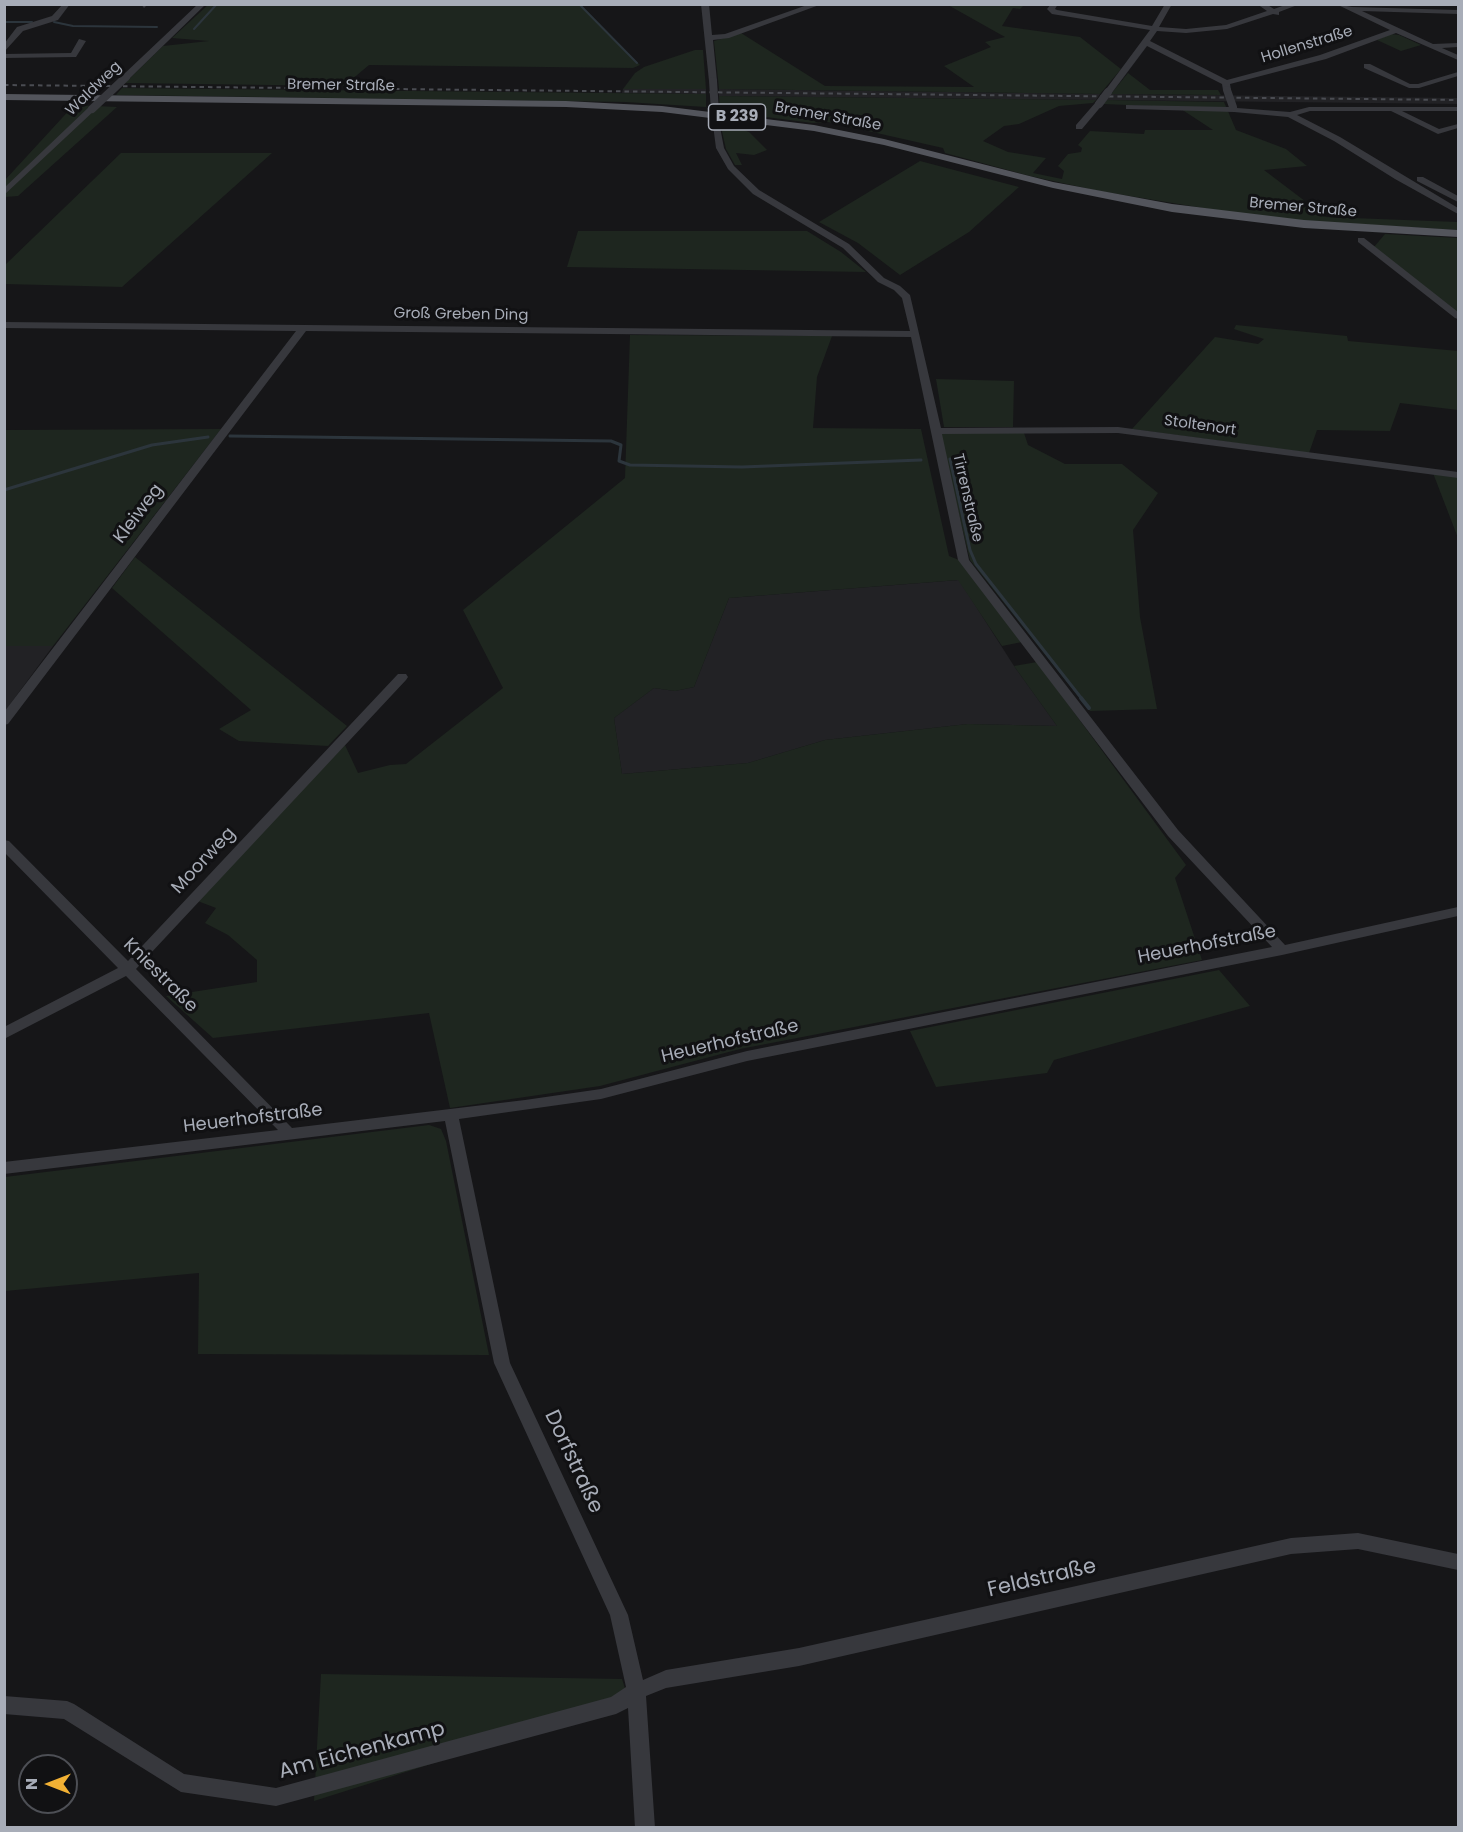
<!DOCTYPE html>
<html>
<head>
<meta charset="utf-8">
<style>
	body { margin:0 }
	#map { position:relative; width:1463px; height:1832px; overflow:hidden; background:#161618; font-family:Poppins,sans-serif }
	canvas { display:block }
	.frame { position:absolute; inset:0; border:6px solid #a8adb8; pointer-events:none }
	.north { position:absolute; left:18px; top:1754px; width:60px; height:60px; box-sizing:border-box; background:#111113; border:2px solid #4d4f55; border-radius:50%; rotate:270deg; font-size:16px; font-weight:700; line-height:24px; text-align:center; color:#a8adb8 }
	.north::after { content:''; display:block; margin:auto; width:21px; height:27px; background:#f2b134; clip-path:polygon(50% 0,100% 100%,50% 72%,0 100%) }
</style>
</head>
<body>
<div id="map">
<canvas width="1463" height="1832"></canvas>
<div class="frame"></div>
<div class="north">N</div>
</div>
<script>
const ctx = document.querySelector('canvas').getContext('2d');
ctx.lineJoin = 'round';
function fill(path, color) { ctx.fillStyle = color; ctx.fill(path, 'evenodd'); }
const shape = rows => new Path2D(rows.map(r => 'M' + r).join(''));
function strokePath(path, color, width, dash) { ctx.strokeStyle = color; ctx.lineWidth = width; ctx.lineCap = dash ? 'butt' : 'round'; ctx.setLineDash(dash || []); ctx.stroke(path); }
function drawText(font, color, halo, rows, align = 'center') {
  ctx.font = font + ' Poppins,sans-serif'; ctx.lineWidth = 6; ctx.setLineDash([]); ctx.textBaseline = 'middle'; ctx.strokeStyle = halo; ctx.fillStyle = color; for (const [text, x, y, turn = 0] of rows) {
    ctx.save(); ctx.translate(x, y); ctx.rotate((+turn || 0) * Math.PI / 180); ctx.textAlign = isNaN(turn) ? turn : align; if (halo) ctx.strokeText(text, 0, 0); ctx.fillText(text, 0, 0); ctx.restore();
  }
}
fill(shape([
	[623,89,706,89,706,94,622,93],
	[719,89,1100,94,1096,100,719,96],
	[1111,94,1458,98,1458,104,1107,100],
	[959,580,1014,666,1057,726,968,724,825,740,748,763,622,774,614,718,654,688,675,691,694,687,729,598],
	[5,646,53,646,5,711]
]), '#222225');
fill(shape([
	[209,4,581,5,640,65,633,68,369,65,344,86,125,83,163,46,209,41,172,38],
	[948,5,1024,5,1020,9,1013,8,1002,26,1080,37,1121,69,1100,94,719,89,714,41,741,33,825,86,974,87,944,66,991,47,985,42,1005,37],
	[1391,34,1399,35,1421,45,1401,51,1377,40],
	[695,50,703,50,706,89,623,89,635,73,644,67],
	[1128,73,1150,90,1218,90,1221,95,1111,94],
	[122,88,706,94,706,107,625,102,116,95],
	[719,96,1096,100,1093,103,1059,106,1019,124,1004,126,983,141,1008,152,1046,158,1033,173,1062,179,1064,171,1058,166,1068,154,1081,152,1082,148,1078,145,1090,131,1144,134,1145,130,1213,130,1178,107,1103,104,1107,100,1224,102,1236,130,1286,149,1307,166,1264,170,1326,217,1458,222,1458,230,1304,221,1234,213,1099,191,1030,176,945,153,943,148,828,122,812,123,720,111],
	[74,105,117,107,18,196,5,197,5,180],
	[724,122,749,132,767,150,754,155,736,153,742,165,735,165,726,149,721,127],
	[121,153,272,153,122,287,5,284,5,265],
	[920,161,1019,187,969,232,900,275,858,243,819,222],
	[578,231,807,231,841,252,866,272,567,267],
	[1385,234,1458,238,1458,314,1374,247],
	[1236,325,1347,336,1348,341,1458,351,1458,410,1400,403,1390,431,1317,430,1309,453,1132,429,1215,337,1258,344,1264,339,1234,329],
	[630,335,832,336,817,377,813,428,921,429,949,556,959,560,1022,642,1002,646,958,580,729,598,694,687,675,691,654,688,614,718,622,774,748,763,825,740,968,724,1057,726,1014,666,1037,662,1186,865,1175,878,1202,960,740,1049,600,1086,450,1108,429,1013,213,1038,166,996,257,982,257,960,228,935,205,923,216,908,195,900,345,745,358,773,390,765,406,764,503,688,463,610,625,478],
	[936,379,1014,381,1013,427,944,427],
	[221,429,53,646,5,646,5,430],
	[939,433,1024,433,1028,445,1065,464,1122,464,1158,493,1133,530,1140,617,1157,709,1090,711,970,560],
	[1433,473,1458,476,1458,538],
	[135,557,347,726,328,746,239,741,219,729,251,710,112,588],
	[1219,970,1250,1006,1054,1060,1047,1073,936,1087,910,1031],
	[429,1125,441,1129,446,1141,489,1355,198,1354,199,1273,5,1291,5,1177],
	[321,1674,622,1679,631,1707,469,1752,314,1801]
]), '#1e261f');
strokePath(shape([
	[579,4,637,63],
	[4,22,32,22],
	[54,22,73,26,157,27],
	[194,29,217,4]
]), '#2c353c', 2);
strokePath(shape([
	[230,436,611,441,621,445,619,461,630,465,742,467,921,460],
	[950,459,970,550,976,564,1082,699],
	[4,490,152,445,208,437]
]), '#2c353c', 3);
strokePath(shape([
	[1081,698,1089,708]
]), '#2c353c', 4);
fill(shape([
	[63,4,70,4,58,20,23,31,4,52,4,44,17,27,52,16,63,4],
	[141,4,148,4,144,8,141,4],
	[198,4,206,4,129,79,123,79,123,75,198,4],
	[701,4,709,4,712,35,725,34,810,4,822,4,729,38,713,40,717,81,713,83,709,81,701,4],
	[1051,4,1058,4,1055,9,1057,10,1152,26,1165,4,1172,4,1159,27,1186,29,1226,25,1267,11,1257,4,1266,4,1274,9,1288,4,1300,4,1279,12,1279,15,1273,14,1227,29,1186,33,1157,31,1150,41,1227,80,1320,55,1390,30,1336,4,1352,7,1458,10,1458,14,1362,11,1433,44,1458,43,1458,47,1442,48,1458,55,1458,60,1396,33,1326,59,1230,84,1231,90,1227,92,1223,90,1222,84,1147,46,1111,94,1108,94,1104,92,1150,30,1052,14,1047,9,1051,4],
	[79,39,86,41,76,57,4,58,4,54,71,53,79,39],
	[1364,64,1370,64,1410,84,1418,84,1458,72,1458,76,1419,88,1409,88,1364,68,1364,64],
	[1096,102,1103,104,1082,129,1076,129,1076,125,1096,102],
	[1126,105,1229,107,1233,105,1237,108,1290,112,1309,107,1458,107,1458,111,1402,111,1439,129,1458,124,1458,128,1438,134,1391,111,1310,111,1297,115,1340,137,1458,208,1458,214,1395,179,1334,141,1288,117,1234,112,1129,109,1126,109,1126,105],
	[89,107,96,109,4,195,4,188,89,107],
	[713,125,720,127,724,148,734,166,759,190,849,244,884,278,900,286,910,295,941,428,1118,427,1458,472,1458,478,1118,433,942,434,969,560,1178,830,1285,945,1458,907,1458,916,1282,955,747,1061,601,1099,459,1119,510,1363,628,1615,643,1680,666,1670,799,1648,1291,1538,1358,1533,1458,1554,1458,1570,1358,1549,1291,1554,799,1666,666,1688,646,1696,655,1828,635,1828,628,1708,616,1714,276,1806,181,1792,64,1719,4,1714,4,1696,67,1701,74,1704,184,1774,276,1788,611,1697,626,1687,610,1615,494,1363,445,1121,4,1174,4,1162,278,1130,126,976,4,1039,4,1027,118,968,4,852,4,840,9,841,128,961,398,674,406,674,408,677,406,680,136,969,292,1128,525,1100,601,1089,747,1051,1272,947,1168,836,958,560,911,337,306,331,8,724,4,725,4,712,296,331,4,328,4,322,910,331,902,298,894,290,878,282,843,248,753,194,728,169,716,148,713,125],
	[1417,177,1423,177,1458,196,1458,202,1417,181,1417,177],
	[1358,238,1364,238,1458,312,1458,319,1455,318,1358,242,1358,238]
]), '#37383d');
fill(shape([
	[4,94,566,101,662,106,814,125,884,139,1053,182,1172,204,1304,220,1458,230,1458,237,1304,228,1172,212,1053,188,884,145,814,131,662,112,566,107,4,100,4,94]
]), '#53555c');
strokePath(shape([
	[4,85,1458,100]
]), '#4a4c52', 2, [4.5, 4]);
strokePath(shape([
	[713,81,716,127],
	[1227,90,1233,107],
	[1099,104,1108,92],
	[92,109,126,77]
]), '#37383d', 8);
drawText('15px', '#a8adb8', '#111113', [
	["Hollenstraße",1307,45,-17],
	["Bremer Straße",341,86,1],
	["Waldweg",94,89,-44],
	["Bremer Straße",828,117,10],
	["Bremer Straße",1303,208,5],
	["Groß Greben Ding",461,315,1],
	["Stoltenort",1200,426,8],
	["Tirrenstraße",967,498,77]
]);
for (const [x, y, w] of [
	[737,117,57]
]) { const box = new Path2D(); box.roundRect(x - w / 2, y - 13, w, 26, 4.5); ctx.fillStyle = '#111113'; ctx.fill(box); strokePath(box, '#a8adb8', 1.5); }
drawText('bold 16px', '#a8adb8', null, [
	["B 239",737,117]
]);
drawText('18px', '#a8adb8', '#111113', [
	["Kleiweg",139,514,-53],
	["Moorweg",204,861,-47],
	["Heuerhofstraße",1207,945,-11],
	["Kniestraße",160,976,45],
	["Heuerhofstraße",730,1042,-13],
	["Heuerhofstraße",253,1119,-7]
]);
drawText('21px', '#a8adb8', '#111113', [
	["Dorfstraße",573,1462,65],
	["Feldstraße",1042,1579,-13],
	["Am Eichenkamp",362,1751,-15]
]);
</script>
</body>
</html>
